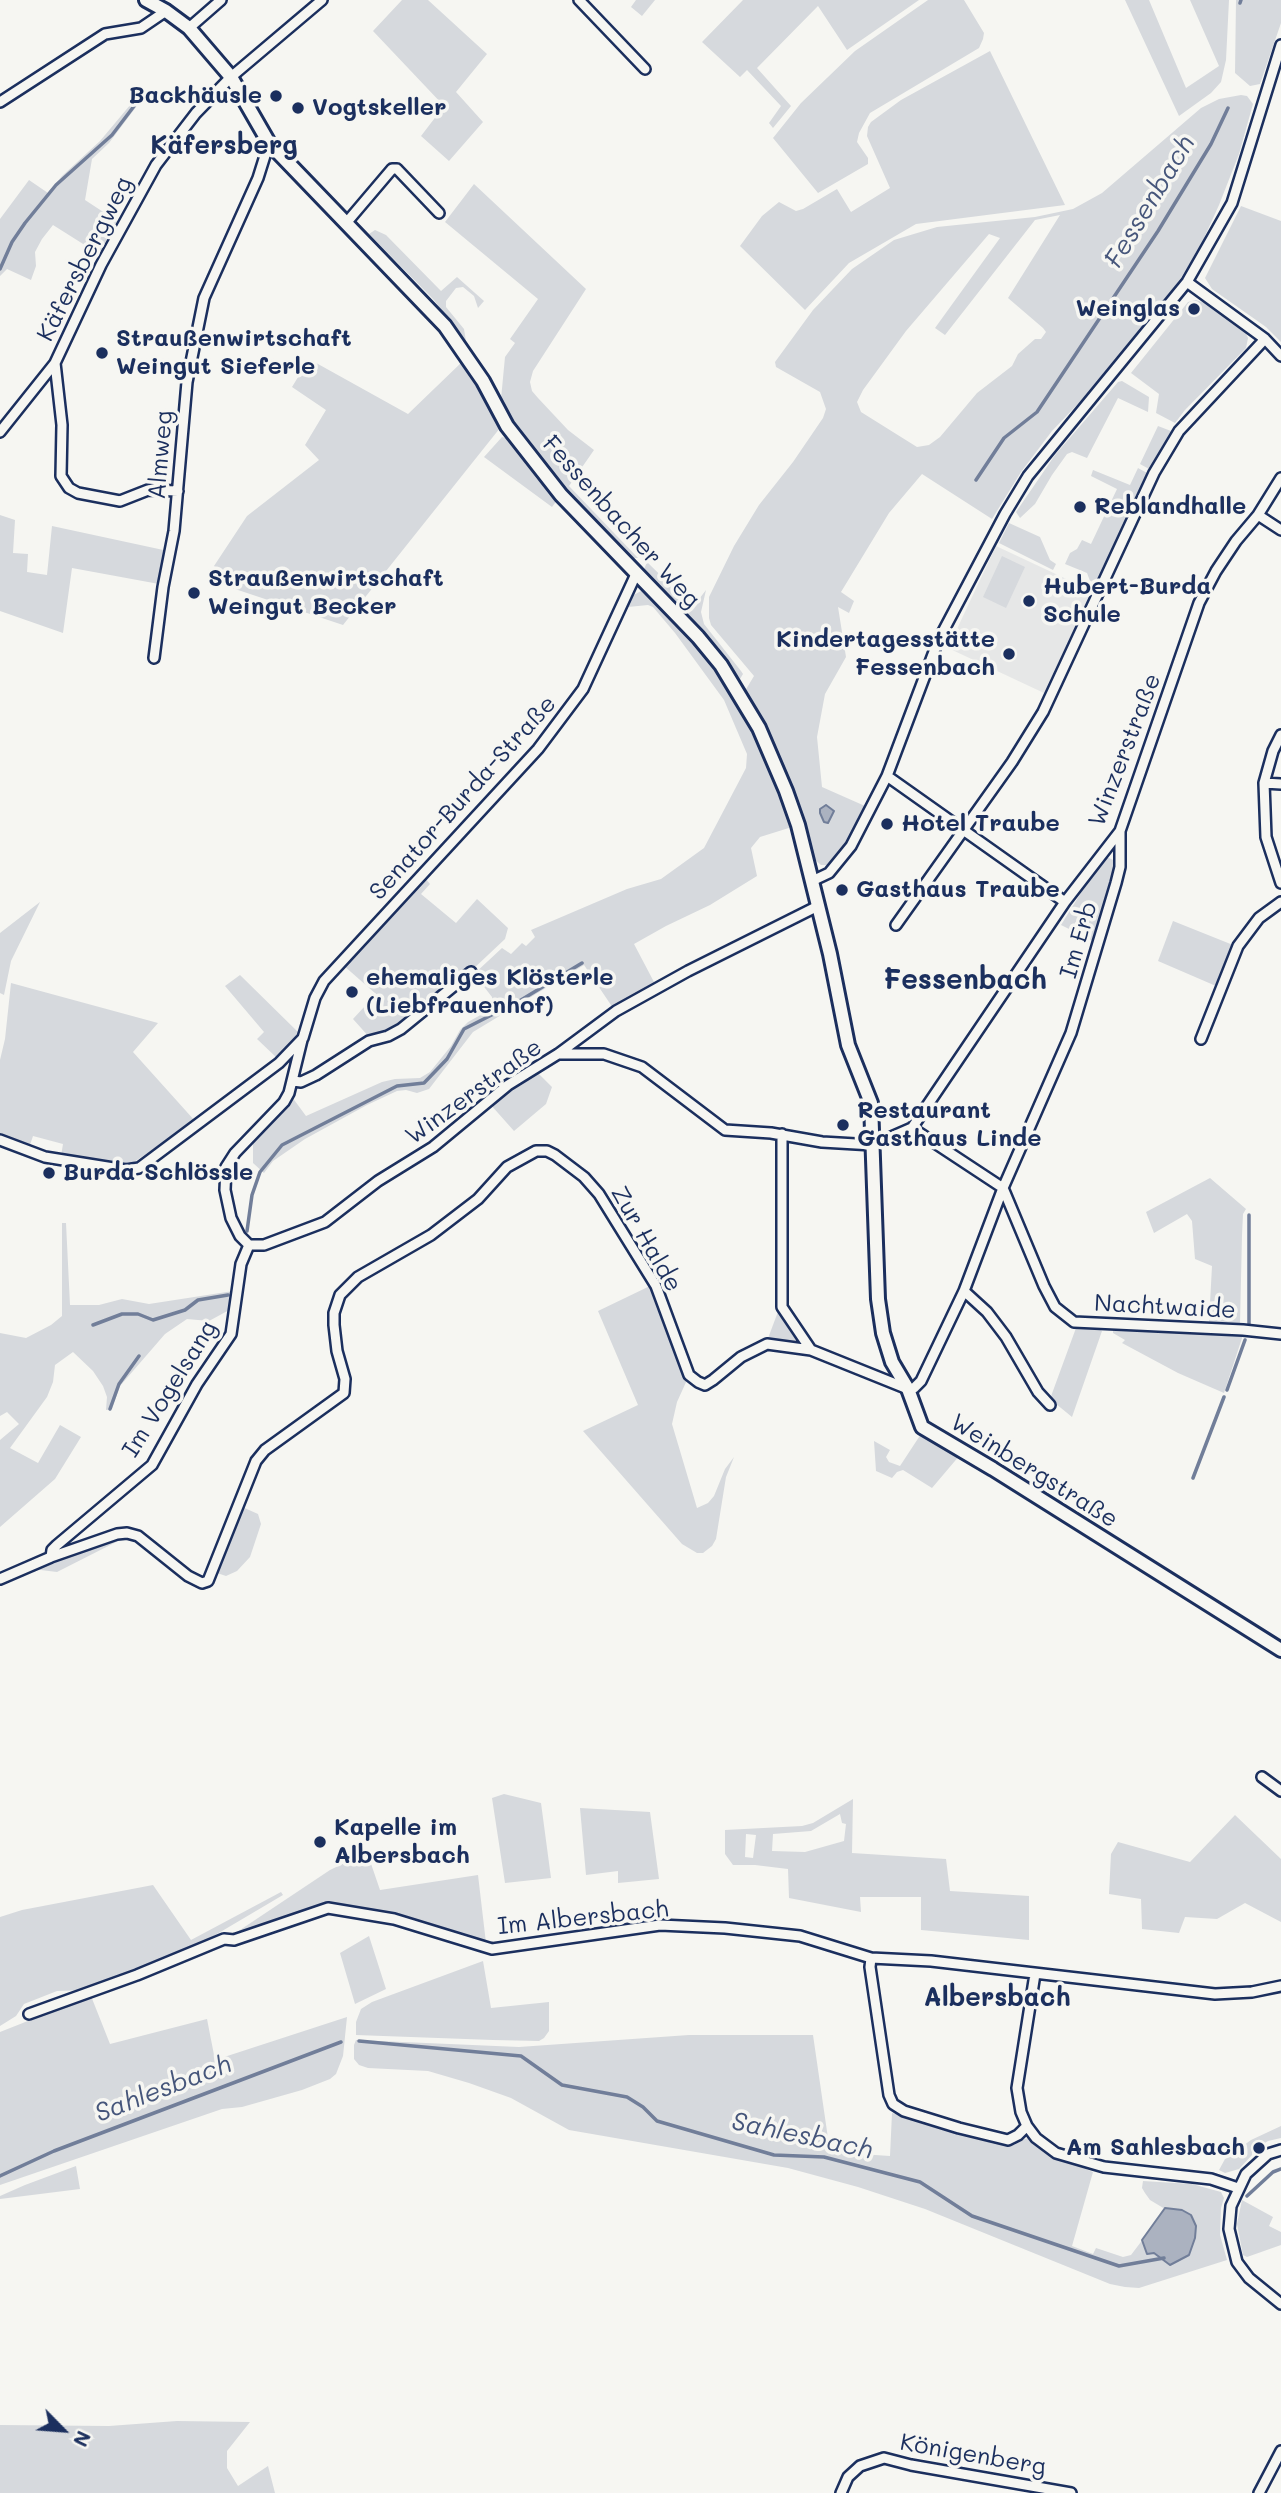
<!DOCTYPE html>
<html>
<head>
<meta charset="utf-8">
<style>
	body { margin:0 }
	#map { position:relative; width:1281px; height:2493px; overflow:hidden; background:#f6f6f2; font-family:Mali,sans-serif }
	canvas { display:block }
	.north { position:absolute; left:28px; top:2395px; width:70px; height:70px; -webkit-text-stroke:5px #f6f6f2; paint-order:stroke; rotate:115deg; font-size:19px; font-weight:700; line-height:28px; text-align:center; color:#1b2f5e }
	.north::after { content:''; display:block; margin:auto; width:24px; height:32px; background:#1b2f5e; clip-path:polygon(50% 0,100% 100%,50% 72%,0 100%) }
</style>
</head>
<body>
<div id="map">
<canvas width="1281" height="2493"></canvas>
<div class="north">N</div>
</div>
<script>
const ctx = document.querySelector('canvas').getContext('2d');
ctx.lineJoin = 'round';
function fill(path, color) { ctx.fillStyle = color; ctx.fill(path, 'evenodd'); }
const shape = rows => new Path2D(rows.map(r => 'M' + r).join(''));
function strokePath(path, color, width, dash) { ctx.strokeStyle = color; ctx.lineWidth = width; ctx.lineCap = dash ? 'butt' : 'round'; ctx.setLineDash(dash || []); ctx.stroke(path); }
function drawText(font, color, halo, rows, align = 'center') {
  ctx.font = font + ' Mali,sans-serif'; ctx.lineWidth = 7; ctx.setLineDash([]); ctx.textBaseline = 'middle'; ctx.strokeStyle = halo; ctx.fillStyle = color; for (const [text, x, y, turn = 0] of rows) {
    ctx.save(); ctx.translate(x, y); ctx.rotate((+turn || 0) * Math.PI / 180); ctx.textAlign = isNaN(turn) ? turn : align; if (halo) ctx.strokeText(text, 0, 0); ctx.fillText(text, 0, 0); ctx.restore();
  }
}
fill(shape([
	[996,546,1092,591,1044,693,948,648]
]), '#e6e7e7');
fill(shape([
	[402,0,428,0,487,54,456,92,483,122,449,161,421,136,444,106,373,31],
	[636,0,655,0,642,16,631,7],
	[743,0,919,0,847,50,818,6,757,68,791,106,773,128,769,123,781,106,747,70,740,77,702,42],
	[928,0,964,0,984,33,983,39,979,48,870,113,859,133,857,142,868,158,868,164,818,193,773,138,801,103,855,51],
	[1125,0,1149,0,1186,88,1219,66,1190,0,1229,0,1226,60,1221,82,1211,93,1179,116],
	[1236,0,1281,0,1281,23,1260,84,1250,86,1235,73],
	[990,51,1065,205,916,224,849,263,805,310,740,246,762,216,779,202,796,211,803,209,837,189,851,212,890,188,867,136,868,127,871,122,901,100],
	[141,92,145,95,109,143,92,159,85,200,117,221,99,254,53,225,42,239,35,252,36,266,31,280,7,269,0,276,0,219,29,180,48,193,62,176,100,141],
	[1241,95,1247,96,1253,104,1239,154,1219,205,1199,249,1173,290,1117,363,1052,431,1021,472,992,519,922,474,889,513,841,592,854,601,849,613,838,607,846,657,825,694,817,737,822,787,865,806,850,837,838,855,828,865,821,865,813,858,790,784,765,723,745,691,754,676,711,625,709,618,709,597,734,546,759,505,793,462,823,418,826,409,820,392,776,367,775,362,813,310,852,269,894,240,937,227,1035,217,1073,209,1102,193,1201,108,1219,99],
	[1060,215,1008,298,1043,328,1046,332,1041,339,1035,339,1018,354,1012,366,977,393,940,437,929,445,917,447,861,412,857,402,863,390,906,331,989,234,1000,238,935,328,945,335,1035,220],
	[474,184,586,289,533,371,530,382,532,391,538,398,568,430,594,450,569,486,638,558,631,558,566,490,530,449,501,399,505,357,515,343,510,339,538,299,445,222],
	[1241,206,1281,221,1281,342,1266,327,1212,289,1205,278],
	[375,230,386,235,441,291,457,277,484,301,478,308,474,296,463,287,456,288,446,301,446,307,464,329,466,341,433,299,369,234],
	[1196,300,1205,303,1245,331,1248,338,1246,348,1185,410,1175,423,1156,413,1159,394,1131,373,1188,302],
	[309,359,408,414,463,361,500,428,343,625,232,588,214,566,247,516,319,460,305,445,326,410,292,387],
	[1122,381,1149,397,1148,412,1118,398,1087,458,1072,452,1067,454,1052,475,1035,504,1020,518,1016,512,1055,455,1118,382],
	[1158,426,1171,431,1149,469,1140,464],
	[502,437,509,439,536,478,558,499,552,507,484,457],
	[1138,468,1147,473,1093,589,1087,573,1065,564,1070,553,1077,549,1082,540,1091,544,1117,489,1091,476,1093,470,1130,485],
	[0,515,15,520,13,553,28,554,27,572,47,575,52,526,168,551,159,584,72,568,63,633,0,611],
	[1009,523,1040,537,1050,560,1056,564,1053,570,999,543],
	[1002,556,1025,567,1006,608,983,597],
	[647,562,693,607,706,590,701,612,704,624,741,671,743,674,740,679,687,614,643,572],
	[641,591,647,592,709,656,756,731,792,827,760,837,751,848,757,876,710,905,666,926,634,944,654,982,613,1008,584,965,473,1032,429,1089,417,1093,406,1090,397,1091,367,1105,305,1139,273,1161,264,1173,253,1163,253,1142,292,1097,306,1116,382,1082,395,1079,420,1078,430,1072,451,1046,460,1030,468,1022,493,1008,492,997,474,974,502,948,511,954,522,943,526,946,535,937,531,930,627,889,661,879,704,848,746,768,747,754,724,700,675,633,653,607,648,605,628,607,628,601,632,596],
	[1107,857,1115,861,1116,868,1095,942,1061,925,1100,862],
	[425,878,430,884,421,894,456,923,477,899,508,928,505,939,471,971,406,1023,370,1038,353,1019,376,994,343,965],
	[40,902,11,961,4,995,0,993,0,933],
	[1173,921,1233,945,1216,986,1158,961],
	[240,975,299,1033,292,1045,278,1059,257,1039,264,1032,225,986],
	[11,983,158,1023,133,1052,195,1121,134,1162,120,1164,61,1156,63,1144,33,1136,29,1148,0,1133,0,1060,5,1039],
	[538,1073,552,1087,546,1104,514,1131,490,1104,505,1092],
	[1210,1178,1246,1209,1243,1214,1242,1235,1240,1324,1209,1322,1212,1266,1195,1259,1192,1221,1187,1214,1154,1233,1146,1212],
	[62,1223,66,1223,70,1305,99,1305,122,1299,149,1304,233,1291,231,1309,209,1321,187,1319,165,1334,120,1386,112,1409,106,1410,107,1397,103,1386,93,1371,73,1352,55,1365,53,1382,47,1397,10,1448,38,1463,60,1425,81,1437,55,1479,0,1527,0,1440,19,1424,7,1412,0,1416,0,1333,26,1338,51,1325,62,1316],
	[652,1285,687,1380,677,1402,672,1424,697,1508,708,1503,714,1496,725,1469,734,1457,726,1477,716,1539,712,1546,703,1553,697,1553,682,1544,583,1431,638,1405,598,1311],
	[779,1309,799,1340,796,1346,767,1341],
	[1076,1328,1098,1328,1102,1331,1072,1417,1050,1399],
	[1113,1328,1243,1335,1224,1393,1178,1373,1122,1343,1125,1340,1113,1333],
	[921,1434,960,1455,932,1488,903,1470,897,1472,892,1478,876,1471,874,1441,890,1450,886,1457,889,1462,900,1466],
	[240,1506,258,1514,261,1524,250,1557,237,1571,226,1576,217,1573],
	[126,1537,57,1572,33,1569,114,1539],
	[504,1794,541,1803,551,1878,505,1883,492,1798],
	[853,1799,852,1853,946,1859,950,1891,1029,1896,1029,1940,921,1930,921,1897,860,1897,861,1912,789,1898,788,1869,755,1865,733,1865,725,1854,725,1830,802,1826,813,1823],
	[840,1814,842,1823,846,1824,844,1841,805,1852,772,1851,773,1834,811,1831],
	[746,1834,756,1835,753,1858,745,1857],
	[580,1808,650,1812,659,1879,618,1883,618,1871,586,1875],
	[1235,1815,1281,1859,1281,1922,1245,1903,1217,1919,1185,1917,1179,1933,1142,1929,1141,1899,1109,1894,1111,1854,1118,1842,1190,1862],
	[367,1852,380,1890,478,1875,486,1943,327,1906,237,1936,234,1934,330,1870],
	[153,1885,191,1940,281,1892,283,1895,195,1947,89,1990,57,1991,24,2004,16,2016,0,2026,0,1917,22,1910],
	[369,1936,386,1989,355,2004,340,1953],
	[483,1961,491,2008,549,2002,549,2031,544,2038,539,2041,493,2040,356,2035,356,2022,361,2009,372,2002],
	[91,1996,110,2044,207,2019,215,2060,347,2017,343,2056,336,2074,330,2079,302,2090,242,2107,222,2109,0,2185,0,2032],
	[689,2035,813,2035,830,2152,890,2156,892,2113,1015,2145,1016,2142,1028,2138,1047,2153,1093,2172,1072,2246,1093,2254,1096,2248,1123,2257,1131,2255,1159,2218,1165,2209,1150,2200,1145,2193,1142,2188,1143,2181,1192,2184,1221,2192,1224,2198,1221,2208,1220,2235,1227,2260,1139,2288,1125,2287,1110,2284,925,2209,858,2187,788,2168,569,2130,511,2098,469,2083,428,2071,368,2068,359,2065,354,2059,354,2045,356,2040,519,2047],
	[1281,2126,1281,2138,1268,2141,1252,2151,1252,2155,1239,2169,1225,2173,1219,2170,1225,2159,1251,2140],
	[76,2166,80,2189,0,2199,0,2196,25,2185],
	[1242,2200,1273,2217,1269,2226,1281,2232,1281,2245,1247,2257,1243,2255,1237,2224],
	[177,2421,250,2422,227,2451,227,2468,238,2486,268,2466,275,2493,0,2493,0,2425,109,2426]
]), '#d6d9dd');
const water = shape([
	[826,805,834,811,828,823,824,822,820,813,820,809,826,805],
	[1165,2208,1182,2210,1191,2215,1196,2226,1195,2238,1189,2255,1170,2265,1154,2253,1147,2254,1142,2240,1165,2208]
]);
fill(water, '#abb2c0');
strokePath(water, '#717e99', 2);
strokePath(shape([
	[1240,3,1241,0],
	[0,269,12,242,25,223,56,185,112,135,141,97],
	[976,480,1004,438,1037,412,1158,231,1211,144,1228,108],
	[1249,1215,1249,1325],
	[247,1231,252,1195,260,1172,282,1145,397,1086,424,1083,447,1059,464,1029,521,1000,582,963],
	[93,1325,122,1314,138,1314,153,1320,185,1310,198,1300,228,1295],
	[1227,1390,1245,1340],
	[110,1409,119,1384,139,1356],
	[1193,1478,1224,1397],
	[359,2041,521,2056,562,2085,627,2097,643,2107,657,2121,774,2155,824,2157,920,2182,972,2216,1119,2266,1164,2258],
	[0,2176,54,2151,341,2042],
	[1247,2196,1273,2172,1281,2169]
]), '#717e99', 3.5);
const street = shape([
	[579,0,645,69],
	[189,28,221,0],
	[0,102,105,34,141,28,166,11],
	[347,222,392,169,397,169,439,213],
	[1187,282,1265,339,1281,356],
	[55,363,62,425,61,476,69,488,78,493,120,501,148,490,178,491],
	[0,432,55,363,101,265,156,165,196,113,231,77,322,0],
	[1258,515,1281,530],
	[154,658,163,587,174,531,187,382,204,298,258,178,269,143],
	[1281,735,1273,751,1264,783,1266,837,1281,883],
	[887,776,1065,902],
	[1264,783,1281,784],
	[812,881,829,873,851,846,887,776,938,641,1005,514,1028,476,1187,282,1232,203,1281,45],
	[896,925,1012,762,1043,712,1154,473,1179,431,1265,339],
	[1201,1039,1238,946,1259,918,1281,902],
	[302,1040,289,1093,284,1102,235,1153,226,1167,225,1190,231,1218,240,1236,249,1245,264,1245,325,1222,378,1181,433,1147,508,1085,558,1054,616,1011,688,971,818,906],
	[558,1054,604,1054,642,1067,725,1130,771,1133,822,1142,873,1145,912,1128,1065,902,1120,831,1199,603,1216,571,1236,541,1258,515,1281,478],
	[293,1081,301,1082,316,1075,369,1041,388,1036,401,1029,471,972],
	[912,1128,1003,1188,1044,1286,1055,1307,1074,1322,1243,1330,1281,1334],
	[782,1134,782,1307,811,1350],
	[0,1140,45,1157,126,1170,139,1168,279,1063,303,1038,315,998,324,981,538,749,583,689,637,572],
	[964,1291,987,1312,1006,1337,1038,1392,1050,1405],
	[51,1557,52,1550,57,1545,152,1465,197,1384,231,1334,241,1264,249,1245],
	[0,1579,51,1557,117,1534,127,1533,138,1536,188,1576,202,1583,208,1581,256,1461,265,1450,344,1393,345,1379,337,1351,334,1325,334,1313,340,1295,358,1277,431,1235,478,1199,507,1167,536,1151,547,1151,555,1155,584,1177,599,1194,656,1286,689,1375,698,1382,705,1385,713,1380,741,1357,767,1344,811,1350,908,1389,914,1388,921,1381,964,1291,1003,1188,1071,1033,1116,883,1120,867,1120,831],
	[1262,1777,1281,1791],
	[871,1958,870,1967,889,2095,893,2104,904,2111,959,2128,1008,2140,1018,2135,1027,2126],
	[1035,1974,1017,2088,1021,2112,1027,2126,1036,2138,1056,2153,1104,2167,1211,2179,1238,2188],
	[29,2014,137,1975,224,1939,234,1940,328,1908,394,1919,492,1949,660,1925,725,1928,800,1936,871,1958,931,1961,1215,1994,1252,1992,1281,1986],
	[1281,2150,1268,2154,1246,2174,1231,2206,1229,2229,1237,2262,1249,2278,1281,2304],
	[841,2493,848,2477,860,2466,884,2458,911,2465,1071,2493],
	[1259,2493,1281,2451]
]);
const secondary = shape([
	[146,0,166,11,189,28,231,77,269,143,445,326,483,381,507,426,561,495,698,637,721,665,759,728,786,791,798,825,830,954,848,1045,871,1103,878,1299,883,1333,892,1362,908,1389,922,1427,993,1469,1281,1650]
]);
strokePath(street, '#1b2f5e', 14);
strokePath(secondary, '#1b2f5e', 18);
strokePath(street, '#f6f6f2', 9);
strokePath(secondary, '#f6f6f2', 12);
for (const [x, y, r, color] of [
	[276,96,7,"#1b2f5e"],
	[298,108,7,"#1b2f5e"],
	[1194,309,7,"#1b2f5e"],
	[102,353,7,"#1b2f5e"],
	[1080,507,7,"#1b2f5e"],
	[194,593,7,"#1b2f5e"],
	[1029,601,7,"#1b2f5e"],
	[1009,654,7,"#1b2f5e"],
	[887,824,7,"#1b2f5e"],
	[842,890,7,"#1b2f5e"],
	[352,992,7,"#1b2f5e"],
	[843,1125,7,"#1b2f5e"],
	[49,1173,7,"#1b2f5e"],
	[320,1842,7,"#1b2f5e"],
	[1259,2148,7,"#1b2f5e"]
]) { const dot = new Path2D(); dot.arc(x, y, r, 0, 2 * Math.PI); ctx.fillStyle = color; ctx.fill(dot); strokePath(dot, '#f6f6f2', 2.5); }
drawText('bold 24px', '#1b2f5e', '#f6f6f2', [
	["Backhäusle",262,96,"right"],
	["Vogtskeller",312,108],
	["Weinglas",1180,309,"right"],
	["Straußenwirtschaft",116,339],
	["Weingut Sieferle",116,367],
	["Reblandhalle",1094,507],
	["Straußenwirtschaft",208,579],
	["Weingut Becker",208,607],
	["Hubert-Burda",1043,587],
	["Schule",1043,615],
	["Kindertagesstätte",995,640,"right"],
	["Fessenbach",995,668,"right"],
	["Hotel Traube",901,824],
	["Gasthaus Traube",856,890],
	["ehemaliges Klösterle",366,978],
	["(Liebfrauenhof)",366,1006],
	["Restaurant",857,1111],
	["Gasthaus Linde",857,1139],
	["Burda Schlössle",63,1173],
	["Kapelle im",334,1828],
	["Albersbach",334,1856],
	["Am Sahlesbach",1245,2148,"right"]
], 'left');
drawText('24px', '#1b2f5e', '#f6f6f2', [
	["Käfersbergweg",85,259,-63],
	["Almweg",161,455,-85],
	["Fessenbacher Weg",621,522,48],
	["Winzerstraße",1125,750,-69],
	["Senator-Burda-Straße",463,798,-48],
	["Im Erb",1079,940,-74],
	["Winzerstraße",474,1092,-36],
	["Zur Halde",646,1239,60],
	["Nachtwaide",1165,1307,3],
	["Im Vogelsang",170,1389,-58],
	["Weinbergstraße",1034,1471,32],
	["Im Albersbach",583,1918,-6],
	["Königenberg",973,2455,10]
]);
drawText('bold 26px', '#1b2f5e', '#f6f6f2', [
	["Käfersberg",224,146],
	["Albersbach",997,1998]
]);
drawText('italic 26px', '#46567b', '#f6f6f2', [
	["Fessenbach",1150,202,-59],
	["Sahlesbach",163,2089,-21],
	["Sahlesbach",802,2136,12]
]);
drawText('bold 28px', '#1b2f5e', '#f6f6f2', [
	["Fessenbach",965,980]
]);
</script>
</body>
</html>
